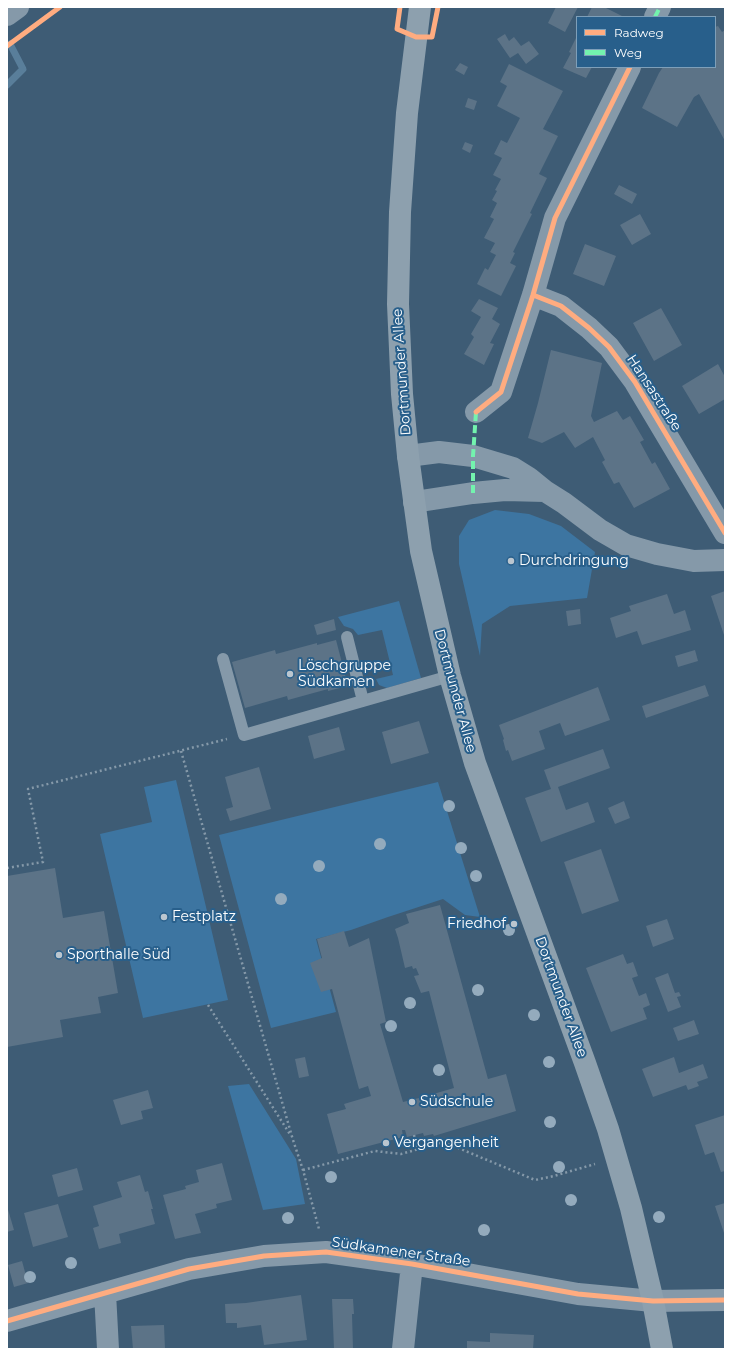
<!DOCTYPE html>
<html>
<head>
<meta charset="utf-8">
<style>
	body { margin:0 }
	#map { position:relative; width:732px; height:1356px; overflow:hidden; background:#3e5c75; font-family:Montserrat,sans-serif }
	canvas { display:block }
	.frame { position:absolute; inset:0; border:8px solid #fff; pointer-events:none }
	.legend { position:absolute; left:576px; top:16px; width:140px; height:52px; box-sizing:border-box; background:#285f8b; border:1px solid #7e9fb9; margin:0; padding:5px 7px; list-style:none; font-size:12px; color:#fff }
	.legend li { display:flex; align-items:center; gap:8px; height:20px }
	.legend b { width:20px; border:1px solid #7e9fb9 }
</style>
</head>
<body>
<div id="map">
<canvas width="732" height="1356"></canvas>
<div class="frame"></div>
<ul class="legend">
<li><b style="height:5px;background:#ffac80"></b>Radweg</li>
<li><b style="height:5px;background:#73f3ae"></b>Weg</li>
</ul>
</div>
<script>
const ctx = document.querySelector('canvas').getContext('2d');
ctx.lineJoin = 'round';
function fill(path, color) { ctx.fillStyle = color; ctx.fill(path, 'evenodd'); }
const shape = rows => new Path2D(rows.map(r => 'M' + r).join(''));
function strokePath(path, color, width, dash) { ctx.strokeStyle = color; ctx.lineWidth = width; ctx.lineCap = dash ? 'butt' : 'round'; ctx.setLineDash(dash || []); ctx.stroke(path); }
function drawText(font, color, halo, rows, align = 'center') {
  ctx.font = font + ' Montserrat,sans-serif'; ctx.lineWidth = 4; ctx.setLineDash([]); ctx.textBaseline = 'middle'; ctx.strokeStyle = halo; ctx.fillStyle = color; for (const [text, x, y, turn = 0] of rows) {
    ctx.save(); ctx.translate(x, y); ctx.rotate((+turn || 0) * Math.PI / 180); ctx.textAlign = isNaN(turn) ? turn : align; if (halo) ctx.strokeText(text, 0, 0); ctx.fillText(text, 0, 0); ctx.restore();
  }
}
fill(shape([
	[495,510,529,514,561,526,595,552,587,598,510,606,482,624,480,656,459,564,459,536,469,520],
	[399,601,421,678,387,688,379,685,376,679,393,675,382,630,358,635,353,629,344,626,338,617],
	[176,780,228,1000,143,1018,100,834,152,822,144,787],
	[438,782,480,917,465,915,443,899,388,917,351,930,316,939,336,1012,271,1028,219,835],
	[249,1084,296,1159,305,1204,263,1210,228,1086]
]), '#3d75a1');
strokePath(shape([
	[7,85,23,69,10,44]
]), '#597e9a', 7);
fill(shape([
	[556,7,578,7,565,32,548,23],
	[592,7,604,7,624,17,587,17],
	[718,26,722,32,725,30,725,141,699,94,694,97,677,127,642,108,659,73,663,67,715,67,715,27],
	[505,34,509,41,514,37,521,46,529,41,539,54,526,64,518,53,510,58,497,39],
	[577,36,577,67,592,67,586,78,563,68,571,53,569,52],
	[460,63,468,67,464,75,455,70],
	[509,64,563,91,543,129,558,136,539,174,547,178,530,213,532,214,513,252,515,253,510,263,516,266,501,296,477,284,485,268,488,270,496,255,490,252,495,243,484,238,494,219,490,217,497,203,492,200,497,191,495,190,501,179,493,175,502,158,494,154,501,140,507,143,520,118,497,106,507,86,500,82],
	[468,98,477,101,474,110,465,107],
	[465,142,473,145,470,153,462,149],
	[619,185,637,194,632,204,614,194],
	[640,214,651,234,632,245,620,225],
	[585,244,616,256,604,286,573,274],
	[479,299,498,308,492,319,500,324,490,343,494,344,484,365,464,354,474,337,471,334,481,317,471,311],
	[661,308,682,345,654,361,633,323],
	[551,350,602,363,591,416,594,422,617,411,623,420,630,416,644,440,640,442,652,464,655,462,670,489,634,508,619,482,614,484,602,462,605,460,593,437,575,448,564,432,542,443,528,438,538,403],
	[718,364,725,377,725,399,699,414,682,386],
	[725,591,725,638,711,596],
	[667,594,674,614,685,610,691,630,642,645,637,631,616,638,610,618,631,611,629,606],
	[580,609,581,624,568,626,566,611],
	[334,619,336,630,317,635,314,625],
	[336,640,348,686,328,691,328,689,288,700,287,696,245,708,232,662,275,650,276,654,317,643,317,645],
	[695,650,698,661,678,667,675,656],
	[705,685,709,696,646,718,642,706],
	[598,687,610,720,565,736,560,723,539,731,545,749,512,761,508,750,506,751,503,740,504,739,499,725],
	[419,721,429,753,391,764,382,732],
	[339,727,345,750,314,759,308,736],
	[603,749,610,768,558,787,566,810,588,802,595,822,541,842,525,798,551,789,544,770],
	[259,767,271,809,230,821,226,809,233,807,225,777],
	[624,801,630,818,615,824,608,808],
	[601,849,619,901,582,914,564,862],
	[55,868,63,918,104,911,118,993,98,997,101,1013,60,1020,63,1037,7,1047,7,876],
	[440,905,488,1079,506,1074,516,1111,434,1136,433,1134,424,1136,423,1133,407,1137,405,1130,402,1130,403,1137,338,1154,327,1114,346,1109,344,1104,371,1096,368,1086,359,1089,332,989,321,992,310,963,322,958,317,939,344,931,349,947,369,938,386,1022,380,1024,403,1102,423,1097,454,1088,429,991,421,993,414,976,419,975,416,968,413,969,412,966,405,968,398,938,395,929,409,923,406,914],
	[667,919,674,939,653,947,646,926],
	[623,954,627,964,633,962,638,976,632,978,639,996,646,993,650,1005,643,1008,647,1019,611,1032,586,968],
	[668,973,675,993,679,992,681,996,677,997,681,1007,668,1012,655,978],
	[694,1020,699,1034,678,1041,673,1028],
	[305,1057,309,1076,299,1078,295,1059],
	[674,1057,679,1073,703,1064,708,1078,697,1082,699,1086,688,1090,686,1085,653,1097,642,1069],
	[148,1090,153,1108,141,1111,143,1119,121,1125,113,1100],
	[725,1115,725,1171,721,1172,714,1152,705,1155,695,1125],
	[222,1163,232,1200,216,1204,217,1208,195,1214,201,1233,175,1239,163,1195,186,1189,185,1186,199,1182,196,1170],
	[77,1168,83,1190,58,1197,52,1175],
	[140,1175,145,1192,148,1191,153,1209,151,1209,155,1224,119,1234,121,1243,99,1249,93,1228,99,1226,93,1206,122,1197,117,1182],
	[725,1203,725,1236,715,1206],
	[58,1204,68,1237,33,1247,24,1213],
	[7,1206,14,1230,7,1232],
	[22,1261,28,1283,14,1287,8,1265],
	[301,1295,307,1340,264,1345,261,1325,237,1328,237,1323,226,1323,225,1304,246,1303],
	[332,1299,353,1299,354,1314,352,1314,353,1349,334,1349],
	[164,1325,165,1349,133,1349,131,1326],
	[490,1333,534,1335,533,1349,467,1349,467,1341,490,1342]
]), '#5c7387');
strokePath(shape([
	[181,751,293,1140,303,1170,319,1229],
	[7,868,43,862,28,789,227,739],
	[208,1005,291,1136],
	[414,1135,418,1150],
	[303,1170,375,1151,401,1154,444,1142,535,1180,554,1176,595,1164]
]), '#8599a9', 2.5, [2, 3]);
strokePath(shape([
	[347,637,363,701],
	[223,659,244,735,450,676]
]), '#8599a9', 12);
strokePath(shape([
	[655,17,660,7],
	[533,295,561,306,589,328,609,347,635,382,725,533],
	[476,412,501,392,533,295,555,218,630,67],
	[408,456,439,452,473,456,513,468,529,478,545,491,564,503,600,530,626,545,657,554,694,561,725,560],
	[414,502,473,493,505,490,545,491],
	[105,1293,108,1349],
	[7,1321,189,1269,264,1256,326,1252,412,1264,578,1294,653,1301,725,1300],
	[403,1349,412,1264]
]), '#8599a9', 22);
strokePath(shape([
	[7,15,18,7]
]), '#8599a9', 22);
strokePath(shape([
	[420,7,407,113,400,212,398,304,402,394,408,456,421,551,450,676,475,763,585,1063,608,1129,631,1208,653,1301,662,1349]
]), '#8da0ae', 22);
strokePath(shape([
	[655,17,660,7],
	[473,493,473,456,476,412,479,411]
]), '#73f3ae', 4, [8, 4]);
strokePath(shape([
	[400,7,397,29,416,37,432,37,438,7],
	[7,46,60,7],
	[533,295,561,306,589,328,609,347,635,382,725,533],
	[476,412,501,392,533,295,555,218,630,67],
	[7,1321,189,1269,264,1256,326,1252,412,1264,578,1294,653,1301,725,1300]
]), '#ffac80', 5);
ctx.fillStyle = '#94abbd';
for (const [x, y] of [
	[449,806],
	[380,844],
	[461,848],
	[319,866],
	[476,876],
	[281,899],
	[509,930],
	[478,990],
	[410,1003],
	[534,1015],
	[391,1026],
	[549,1062],
	[439,1070],
	[550,1122],
	[559,1167],
	[331,1177],
	[571,1200],
	[659,1217],
	[288,1218],
	[484,1230],
	[71,1263],
	[30,1277]
]) { ctx.beginPath(); ctx.arc(x, y, 6, 0, 2 * Math.PI); ctx.fill(); }
for (const [x, y, r, color] of [
	[511,561,4,"#bbc6cf"],
	[290,674,4,"#bbc6cf"],
	[164,917,4,"#bbc6cf"],
	[514,924,4,"#bbc6cf"],
	[59,955,4,"#bbc6cf"],
	[412,1102,4,"#bbc6cf"],
	[386,1143,4,"#bbc6cf"]
]) { const dot = new Path2D(); dot.arc(x, y, r, 0, 2 * Math.PI); ctx.fillStyle = color; ctx.fill(dot); strokePath(dot, '#285f8b', 1.5); }
drawText('14px', '#fff', '#285f8b', [
	["Dortmunder Allee",402,372,-94],
	["Hansastraße",654,393,57],
	["Dortmunder Allee",455,691,75],
	["Dortmunder Allee",561,997,70],
	["Südkamener Straße",401,1252,8]
]);
drawText('14px', '#fff', '#285f8b', [
	["Durchdringung",519,561],
	["Löschgruppe",298,666],
	["Südkamen",298,682],
	["Festplatz",172,917],
	["Friedhof",506,924,"right"],
	["Sporthalle Süd",67,955],
	["Südschule",420,1102],
	["Vergangenheit",394,1143]
], 'left');
</script>
</body>
</html>
